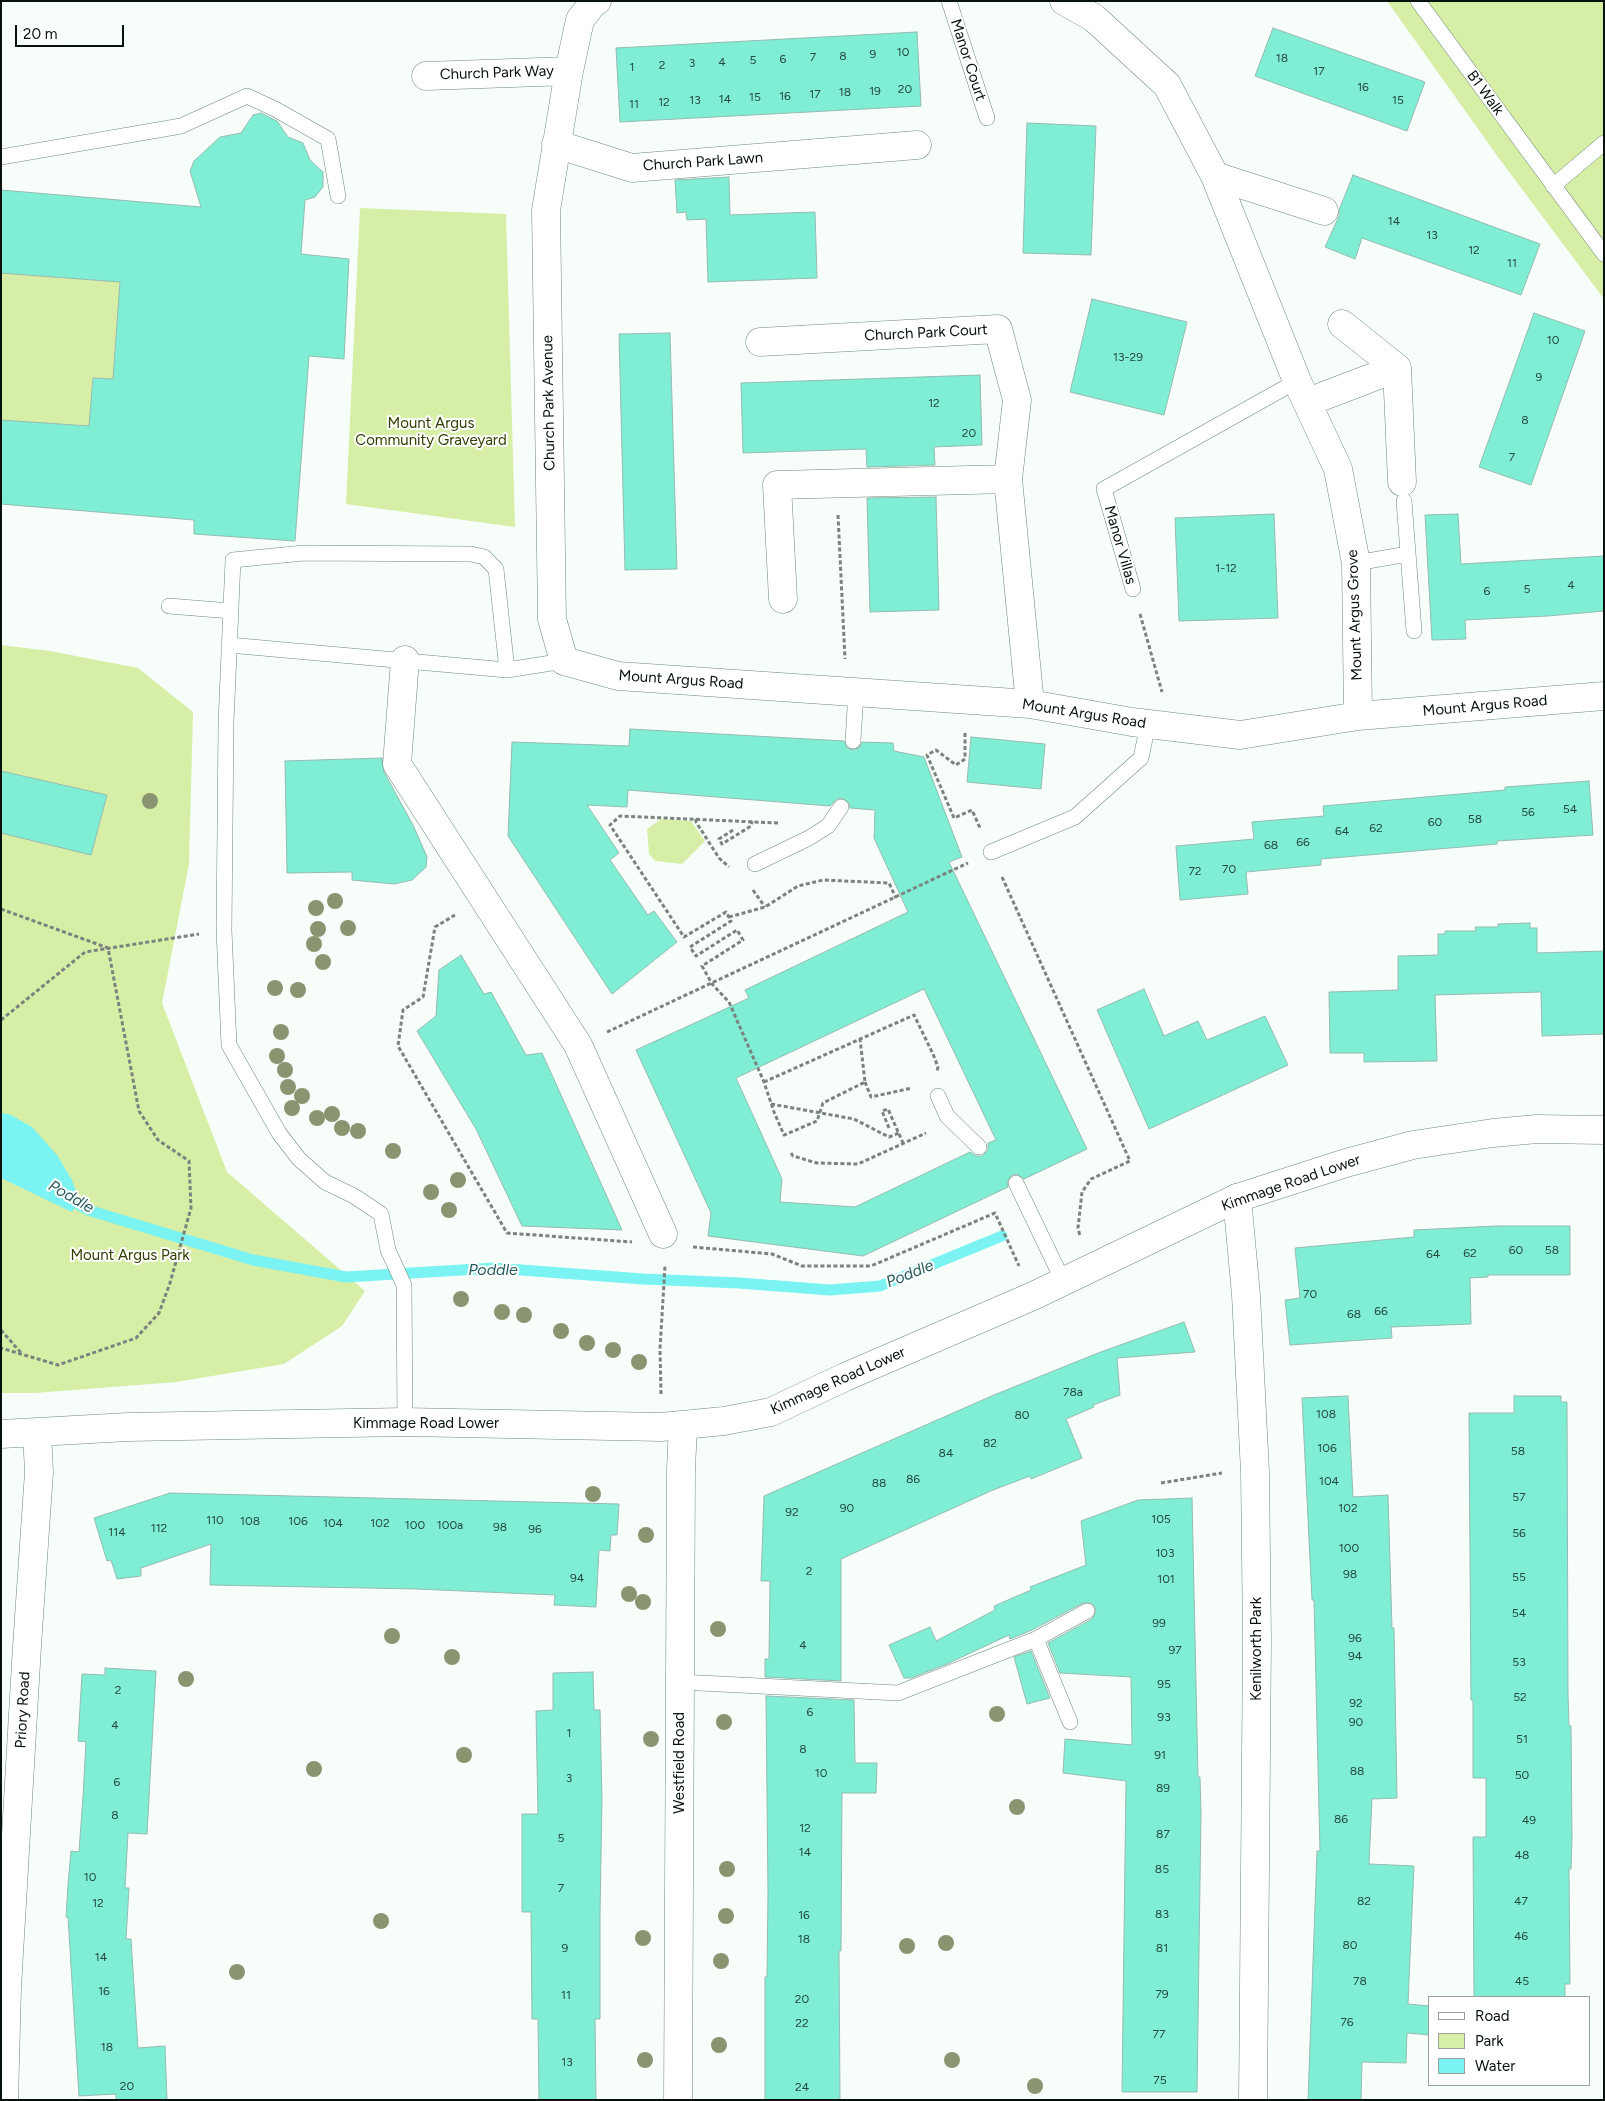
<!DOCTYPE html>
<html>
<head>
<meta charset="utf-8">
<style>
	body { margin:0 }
	#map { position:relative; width:1605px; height:2101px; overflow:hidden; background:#f7fdf9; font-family:Figtree,sans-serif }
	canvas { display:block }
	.frame { position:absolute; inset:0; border:2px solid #06120b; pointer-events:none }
	.legend { position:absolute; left:1428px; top:1996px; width:162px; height:90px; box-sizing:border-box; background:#fff; border:1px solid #9ba09d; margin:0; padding:6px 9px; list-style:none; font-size:15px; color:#06120b }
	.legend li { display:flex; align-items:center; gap:10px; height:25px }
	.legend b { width:25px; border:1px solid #9ba09d }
	.scale { position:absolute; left:15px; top:25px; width:109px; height:22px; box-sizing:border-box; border:2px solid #06120b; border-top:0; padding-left:6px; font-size:15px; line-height:18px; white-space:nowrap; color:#06120b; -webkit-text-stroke:4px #fff; paint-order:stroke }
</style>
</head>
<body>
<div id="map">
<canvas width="1605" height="2101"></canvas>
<div class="frame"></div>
<ul class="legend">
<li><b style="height:6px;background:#fff"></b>Road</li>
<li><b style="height:14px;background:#d7eea7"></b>Park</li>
<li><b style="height:14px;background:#7af3f2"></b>Water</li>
</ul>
<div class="scale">20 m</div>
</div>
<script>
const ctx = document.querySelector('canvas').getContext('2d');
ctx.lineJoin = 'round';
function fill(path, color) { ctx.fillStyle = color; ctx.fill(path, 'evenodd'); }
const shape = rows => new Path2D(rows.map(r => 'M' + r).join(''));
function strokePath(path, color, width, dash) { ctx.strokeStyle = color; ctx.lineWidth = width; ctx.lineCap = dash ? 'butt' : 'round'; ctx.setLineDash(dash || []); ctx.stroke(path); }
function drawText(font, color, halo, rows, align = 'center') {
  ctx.font = font + ' Figtree,sans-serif'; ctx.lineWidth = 4; ctx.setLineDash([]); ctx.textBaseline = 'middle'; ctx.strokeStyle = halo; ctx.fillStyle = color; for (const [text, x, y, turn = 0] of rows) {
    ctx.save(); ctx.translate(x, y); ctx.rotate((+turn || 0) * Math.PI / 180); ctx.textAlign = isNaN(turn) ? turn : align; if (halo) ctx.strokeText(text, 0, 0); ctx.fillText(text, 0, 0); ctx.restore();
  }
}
fill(shape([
	[1387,1,1604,1,1604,299,1498,157],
	[360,208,506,214,515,527,346,504],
	[1,273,120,282,113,379,93,378,89,426,1,420],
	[1,645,50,651,138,668,193,712,189,864,162,1003,227,1172,365,1291,342,1326,284,1364,176,1382,35,1393,1,1393],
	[661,819,691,821,705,841,682,864,655,861,649,854,647,829]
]), '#d7eea7');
fill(shape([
	[1,1113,9,1114,32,1127,57,1155,72,1180,79,1200,72,1212,1,1178]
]), '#7af3f2');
strokePath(shape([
	[65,1197,88,1210,253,1260,346,1277,494,1268,643,1279,739,1283,830,1290,880,1286,1002,1236]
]), '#7af3f2', 11);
const building = shape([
	[1273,28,1425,82,1407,131,1255,76,1273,28],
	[917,32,921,106,620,122,616,48,917,32],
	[261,113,277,121,288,137,303,143,310,160,323,172,323,187,315,197,305,200,301,254,349,259,344,359,309,356,295,541,194,534,194,520,1,504,1,420,89,426,93,378,113,379,120,282,1,273,1,190,201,207,190,171,194,161,220,137,241,133,253,115,261,113],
	[1027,123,1096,126,1091,255,1023,253,1027,123],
	[1353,175,1540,244,1521,295,1362,238,1355,259,1325,247,1339,216,1339,210,1353,175],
	[729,177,730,215,815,212,817,278,708,282,706,219,687,220,686,212,677,213,675,180,729,177],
	[1092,299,1187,322,1164,415,1070,392,1092,299],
	[1534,313,1585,331,1531,485,1479,467,1534,313],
	[670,333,677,569,625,570,619,334,670,333],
	[980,375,982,445,934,447,935,465,867,467,866,449,743,453,741,383,980,375],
	[936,497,939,610,870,612,867,498,936,497],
	[1274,514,1278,618,1179,621,1175,518,1274,514],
	[1458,514,1461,564,1604,556,1604,611,1548,616,1465,620,1466,639,1432,640,1425,515,1458,514],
	[630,729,844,741,847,748,853,750,860,747,862,742,893,743,894,751,924,757,962,857,949,862,1087,1149,1024,1179,1017,1174,1012,1175,1007,1182,1008,1187,863,1256,708,1236,711,1213,636,1050,749,998,745,990,908,912,874,838,875,810,850,808,849,803,842,798,837,799,830,806,628,790,627,807,587,805,619,853,610,860,648,915,654,911,677,942,612,994,508,836,512,742,629,746,630,729],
	[924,989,996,1140,988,1143,988,1150,982,1156,976,1156,970,1152,855,1207,780,1202,782,1179,736,1078,924,989],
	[971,737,1045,744,1041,789,967,782,971,737],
	[382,758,384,772,413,825,427,857,426,867,412,880,394,884,352,880,352,872,287,873,285,761,382,758],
	[1,771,107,795,91,855,1,833,1,771],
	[1589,781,1593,835,1497,841,1497,844,1321,859,1321,865,1246,872,1248,894,1180,900,1176,846,1254,839,1252,822,1324,816,1323,806,1505,790,1505,787,1589,781],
	[1530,923,1530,928,1537,928,1537,953,1604,951,1604,1034,1542,1036,1541,992,1435,995,1437,1061,1364,1062,1364,1053,1330,1053,1329,992,1398,990,1398,956,1438,955,1438,934,1445,934,1445,931,1476,931,1475,927,1498,927,1498,924,1530,923],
	[461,955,484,994,491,992,526,1055,542,1053,622,1230,522,1226,476,1129,417,1031,436,1016,439,970,461,955],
	[1144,989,1164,1036,1198,1021,1207,1040,1265,1016,1288,1065,1149,1129,1097,1010,1144,989],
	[1497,1226,1570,1226,1570,1275,1488,1275,1488,1277,1470,1278,1471,1324,1391,1327,1392,1338,1290,1345,1285,1300,1300,1298,1295,1248,1414,1237,1414,1230,1497,1226],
	[1184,1322,1195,1352,1117,1358,1120,1395,1093,1405,1094,1407,1066,1419,1082,1458,1031,1479,1030,1476,993,1490,841,1559,841,1681,765,1677,765,1659,769,1659,770,1581,761,1581,764,1496,994,1395,1098,1353,1184,1322],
	[1348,1396,1353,1497,1388,1495,1392,1628,1394,1628,1397,1798,1372,1799,1369,1864,1414,1866,1408,2004,1429,2006,1429,2035,1407,2033,1406,2063,1362,2062,1361,2100,1308,2100,1317,1851,1320,1851,1314,1600,1312,1600,1302,1398,1348,1396],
	[1514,1396,1561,1396,1561,1402,1567,1402,1568,1695,1569,1726,1571,1726,1572,1839,1571,1869,1569,1869,1570,1984,1565,1984,1565,1997,1474,1997,1473,1837,1486,1837,1486,1778,1473,1778,1473,1700,1471,1700,1469,1413,1514,1413,1514,1396],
	[170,1493,619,1504,617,1535,611,1535,610,1551,599,1550,596,1607,554,1605,555,1595,416,1589,210,1585,211,1544,141,1568,141,1576,117,1579,111,1560,107,1561,94,1518,170,1493],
	[1192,1498,1198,1777,1200,1777,1201,1812,1197,2092,1122,2092,1126,1781,1063,1773,1065,1739,1132,1745,1131,1677,1060,1673,1048,1643,1092,1619,1096,1612,1095,1607,1091,1603,1083,1603,1032,1630,1010,1639,1009,1635,947,1664,911,1678,904,1678,889,1645,930,1627,936,1641,995,1610,994,1606,1031,1590,1030,1587,1086,1565,1081,1521,1138,1500,1192,1498],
	[1031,1651,1050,1698,1027,1704,1014,1657,1031,1651],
	[105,1668,156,1671,147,1834,128,1833,125,1888,129,1888,126,1939,131,1939,138,2048,165,2046,167,2100,116,2100,116,2094,79,2096,68,1917,66,1917,68,1885,71,1851,79,1852,83,1796,86,1742,78,1741,82,1674,105,1675,105,1668],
	[593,1672,594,1710,600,1710,602,1799,600,1913,600,2019,595,2019,596,2100,539,2100,538,2019,532,2019,531,1912,522,1912,522,1814,538,1814,536,1711,553,1710,553,1673,593,1672],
	[766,1696,854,1700,855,1763,877,1763,876,1793,842,1793,841,1951,839,1951,840,2100,765,2100,765,1977,767,1977,768,1893,766,1696]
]);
fill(building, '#7feed4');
strokePath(building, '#95bbb1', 1);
const lane = shape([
	[949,1,987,118],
	[1418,1,1604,254],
	[1,157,181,126,247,96,275,109,328,139,338,196],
	[1553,186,1604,143],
	[1404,501,1414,631],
	[1356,563,1408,554],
	[1133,589,1104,489,1297,381],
	[169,606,231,611],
	[229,645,507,670,564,661],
	[853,741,856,692],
	[991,852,1075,817,1141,758,1148,724],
	[755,864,809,838,828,826,841,807],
	[938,1096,947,1116,979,1147],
	[1016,1183,1063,1281],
	[405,1422,404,1285,388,1250,381,1214,354,1196,325,1182,299,1159,279,1133,229,1045,224,930,226,723,233,560,304,553,471,554,484,557,496,569,507,670],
	[1036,1639,1087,1611],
	[680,1682,898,1693,1036,1639,1070,1722]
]);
const street = shape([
	[597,1,593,3,580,20,569,71,546,210,552,619,564,661,618,676,1030,704,1132,722,1240,735,1358,716,1604,696],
	[1064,1,1094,18,1167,85,1215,176,1297,381,1338,469,1356,563,1358,716],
	[426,76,569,71],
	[556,144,632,168,917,145],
	[1215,176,1324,211],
	[1342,324,1397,368,1402,482],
	[760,342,998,329,1017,400,1008,479,1030,704],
	[1308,402,1397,368],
	[783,599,777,485,1008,479],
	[405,660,397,764,578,1045,663,1234],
	[1237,1198,1246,1295,1255,1472,1257,1639,1253,2100],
	[4,2100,7,1988,27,1646,39,1472,37,1433],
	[678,2100,681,1469,683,1426]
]);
const secondary = shape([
	[1,1434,128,1427,405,1422,661,1427,724,1421,771,1412,845,1377,1033,1296,1237,1198,1346,1163,1413,1145,1493,1133,1537,1129,1604,1130]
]);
strokePath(lane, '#6d8b79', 16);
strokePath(street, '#6d8b79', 29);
strokePath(secondary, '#6d8b79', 29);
strokePath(shape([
	[838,515,845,659],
	[1140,614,1162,692],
	[965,733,965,759,956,765,936,750,927,755,954,818,972,810,980,828],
	[696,819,696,822,719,858,729,867],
	[778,823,620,816,610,825,684,937,726,912,731,921,690,947,696,956,737,930,743,940,702,966,712,984,729,1002,764,1082,774,1112,784,1135,817,1121,823,1103,865,1082,860,1039],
	[733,830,719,839,722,844,751,826,752,821],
	[1002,877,1130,1161,1091,1179,1082,1192,1078,1228,1080,1236],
	[753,890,765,907],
	[1,909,108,948,139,1111,158,1140,189,1161,191,1208,170,1283,159,1313,136,1338,58,1365,1,1348],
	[455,915,435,927,423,997,403,1010,398,1046,507,1233,632,1242],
	[729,917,765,907,798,886,823,880,889,883,896,898],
	[1,1020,85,952,199,934],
	[607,1032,968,863],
	[764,1082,914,1015,933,1054,938,1067,937,1071],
	[865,1082,871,1097,912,1088],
	[771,1104,854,1119,889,1137,899,1133],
	[889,1128,882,1111,888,1109,903,1143],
	[791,1153,793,1156,817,1163,858,1164,926,1133],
	[693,1247,772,1254,802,1266,871,1266,995,1213,1019,1266],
	[1,1330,22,1354],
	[661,1394,660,1349,665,1266],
	[1161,1483,1222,1473]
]), '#7a837e', 3, [4, 2.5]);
strokePath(lane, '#fff', 15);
strokePath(street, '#fff', 28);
strokePath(secondary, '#fff', 28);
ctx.fillStyle = '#8a9470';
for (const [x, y] of [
	[150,801],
	[335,901],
	[316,908],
	[348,928],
	[318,929],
	[314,944],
	[323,962],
	[275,988],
	[298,990],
	[281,1032],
	[277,1056],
	[285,1070],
	[288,1087],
	[302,1096],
	[292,1108],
	[332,1114],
	[317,1118],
	[342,1128],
	[358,1131],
	[393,1151],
	[458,1180],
	[431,1192],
	[449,1210],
	[461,1299],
	[502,1312],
	[524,1315],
	[561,1331],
	[587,1343],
	[613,1350],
	[639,1362],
	[593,1494],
	[646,1535],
	[629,1594],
	[643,1602],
	[718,1629],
	[392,1636],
	[452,1657],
	[186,1679],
	[997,1714],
	[724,1722],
	[651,1739],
	[464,1755],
	[314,1769],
	[1017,1807],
	[727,1869],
	[726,1916],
	[381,1921],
	[643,1938],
	[946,1943],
	[907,1946],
	[721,1961],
	[237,1972],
	[719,2045],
	[645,2060],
	[952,2060],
	[1035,2086]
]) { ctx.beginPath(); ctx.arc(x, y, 8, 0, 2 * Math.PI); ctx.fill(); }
drawText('12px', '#24493d', null, [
	["10",903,52],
	["9",873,54],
	["8",843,56],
	["7",813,57],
	["18",1282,58],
	["6",783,59],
	["5",753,60],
	["4",722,62],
	["3",692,63],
	["2",662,65],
	["1",632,67],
	["17",1319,71],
	["16",1363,87],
	["20",905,89],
	["19",875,91],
	["18",845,92],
	["17",815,94],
	["16",785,96],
	["15",755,97],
	["14",725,99],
	["13",695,100],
	["15",1398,100],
	["12",664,102],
	["11",634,104],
	["14",1394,221],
	["13",1432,235],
	["12",1474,250],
	["11",1512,263],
	["10",1553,340],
	["13-29",1128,357],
	["9",1539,377],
	["12",934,403],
	["8",1525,420],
	["20",969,433],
	["7",1512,457],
	["1-12",1226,568],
	["4",1571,585],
	["5",1527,589],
	["6",1487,591],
	["54",1570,809],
	["56",1528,812],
	["58",1475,819],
	["60",1435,822],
	["62",1376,828],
	["64",1342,831],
	["66",1303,842],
	["68",1271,845],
	["70",1229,869],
	["72",1195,871],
	["60",1516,1250],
	["58",1552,1250],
	["62",1470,1253],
	["64",1433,1254],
	["70",1310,1294],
	["66",1381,1311],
	["68",1354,1314],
	["78a",1073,1392],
	["108",1326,1414],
	["80",1022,1415],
	["82",990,1443],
	["106",1327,1448],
	["58",1518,1451],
	["84",946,1453],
	["86",913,1479],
	["104",1329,1481],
	["88",879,1483],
	["57",1519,1497],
	["90",847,1508],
	["102",1348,1508],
	["92",792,1512],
	["105",1161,1519],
	["110",215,1520],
	["108",250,1521],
	["106",298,1521],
	["104",333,1523],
	["102",380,1523],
	["100",415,1525],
	["100a",450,1525],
	["98",500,1527],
	["112",159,1528],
	["96",535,1529],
	["114",117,1532],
	["56",1519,1533],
	["100",1349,1548],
	["103",1165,1553],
	["2",809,1571],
	["98",1350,1574],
	["55",1519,1577],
	["94",577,1578],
	["101",1166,1579],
	["54",1519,1613],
	["99",1159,1623],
	["96",1355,1638],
	["4",803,1645],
	["97",1175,1650],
	["94",1355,1656],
	["53",1519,1662],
	["95",1164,1684],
	["2",118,1690],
	["52",1520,1697],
	["92",1356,1703],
	["6",810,1712],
	["93",1164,1717],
	["90",1356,1722],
	["4",115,1725],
	["1",569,1733],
	["51",1522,1739],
	["8",803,1749],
	["91",1160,1755],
	["88",1357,1771],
	["10",821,1773],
	["50",1522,1775],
	["3",569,1778],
	["6",117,1782],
	["89",1163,1788],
	["8",115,1815],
	["86",1341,1819],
	["49",1529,1820],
	["12",805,1828],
	["87",1163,1834],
	["5",561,1838],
	["14",805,1852],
	["48",1522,1855],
	["85",1162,1869],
	["10",90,1877],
	["7",561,1888],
	["82",1364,1901],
	["47",1521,1901],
	["12",98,1903],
	["83",1162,1914],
	["16",804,1915],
	["46",1521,1936],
	["18",804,1939],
	["80",1350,1945],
	["9",565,1948],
	["81",1162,1948],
	["14",101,1957],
	["78",1360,1981],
	["45",1522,1981],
	["16",104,1991],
	["79",1162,1994],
	["11",566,1995],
	["20",802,1999],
	["76",1347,2022],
	["22",802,2023],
	["77",1159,2034],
	["18",107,2047],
	["13",567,2062],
	["75",1160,2080],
	["20",127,2086],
	["24",802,2087]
]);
drawText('15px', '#06120b', '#fff', [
	["Manor Court",968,60,72],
	["Church Park Way",497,73,-2],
	["B1 Walk",1485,93,54],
	["Church Park Lawn",703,162,-4],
	["Church Park Court",926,333,-3],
	["Church Park Avenue",549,403,-91],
	["Manor Villas",1120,545,74],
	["Mount Argus Grove",1355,615,-92],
	["Mount Argus Road",681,680,4],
	["Mount Argus Road",1485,706,-5],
	["Mount Argus Road",1084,714,9],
	["Kimmage Road Lower",1291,1183,-19],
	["Kimmage Road Lower",838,1381,-24],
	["Kimmage Road Lower",426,1424],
	["Kenilworth Park",1257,1649,-90],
	["Priory Road",23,1710,-87],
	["Westfield Road",680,1763,-90]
]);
drawText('15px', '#313f00', '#fff', [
	["Mount Argus",431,424],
	["Community Graveyard",431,441],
	["Mount Argus Park",130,1256]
]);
drawText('italic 16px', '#255a5a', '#fff', [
	["Poddle",71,1197,30],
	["Poddle",493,1270],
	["Poddle",910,1274,-22]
]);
</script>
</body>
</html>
